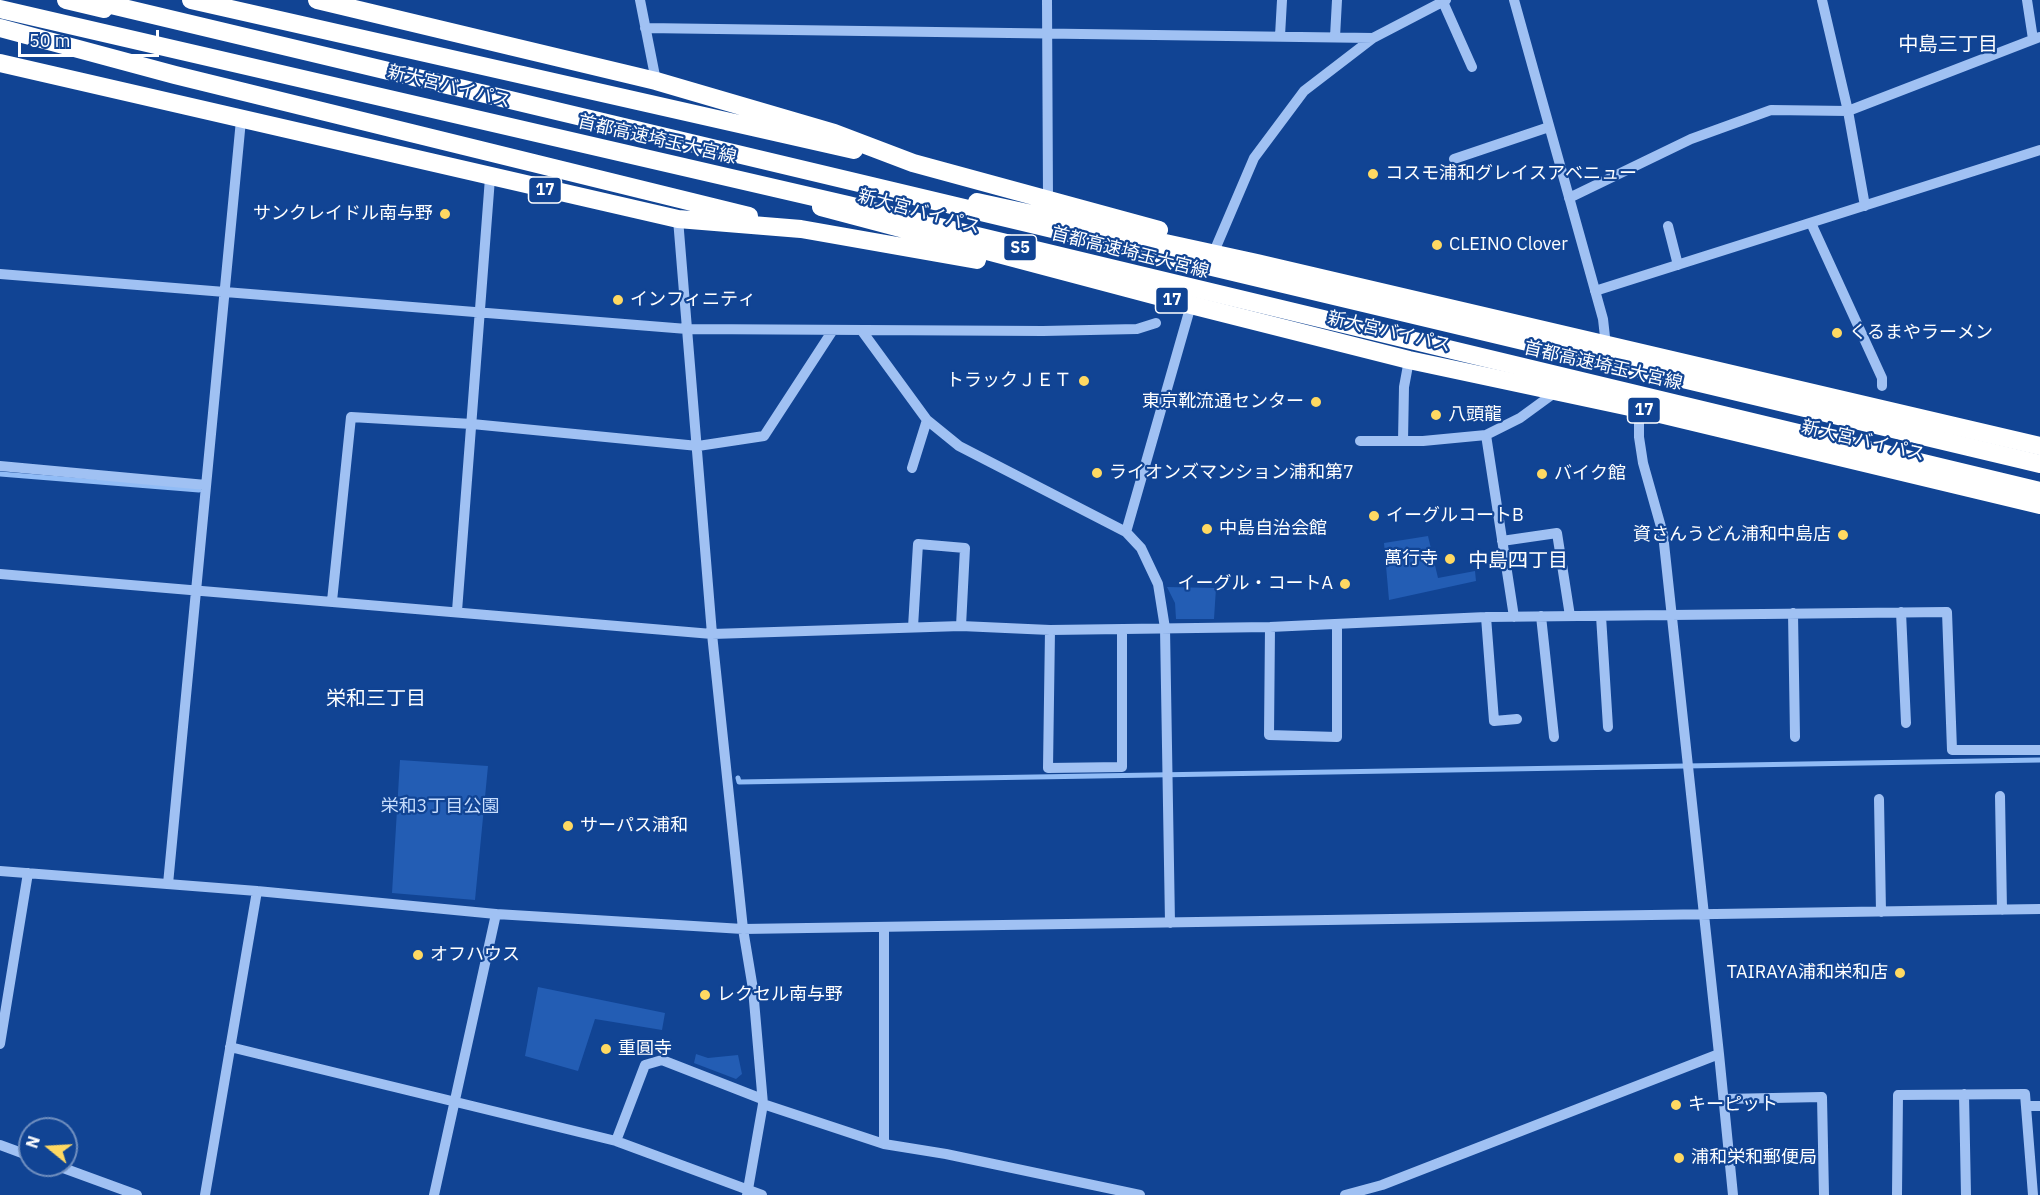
<!DOCTYPE html>
<html>
<head>
<meta charset="utf-8">
<style>
	body { margin:0 }
	#map { position:relative; width:2040px; height:1195px; overflow:hidden; background:#114494; font-family:"IBM Plex Sans",sans-serif }
	canvas { display:block }
	.north { position:absolute; left:18px; top:1117px; width:60px; height:60px; box-sizing:border-box; background:#114494; border:2px solid #708fbf; border-radius:50%; rotate:288deg; font-size:16px; font-weight:700; line-height:24px; text-align:center; color:#fff }
	.north::after { content:''; display:block; margin:auto; width:21px; height:27px; background:#ffd962; clip-path:polygon(50% 0,100% 100%,50% 72%,0 100%) }
	.scale { position:absolute; left:18px; top:30px; width:141px; height:27px; box-sizing:border-box; border:3px solid #fff; border-top:0; padding-left:8px; font-size:18px; line-height:21px; white-space:nowrap; color:#fff; -webkit-text-stroke:4px #114494; paint-order:stroke }
</style>
</head>
<body>
<div id="map">
<canvas width="2040" height="1195"></canvas>
<div class="north">N</div>
<div class="scale">50 m</div>
</div>
<script>
const ctx = document.querySelector('canvas').getContext('2d');
ctx.lineJoin = 'round';
function fill(path, color) { ctx.fillStyle = color; ctx.fill(path, 'evenodd'); }
const shape = rows => new Path2D(rows.map(r => 'M' + r).join(''));
function strokePath(path, color, width, dash) { ctx.strokeStyle = color; ctx.lineWidth = width; ctx.lineCap = dash ? 'butt' : 'round'; ctx.setLineDash(dash || []); ctx.stroke(path); }
function drawText(font, color, halo, rows, align = 'center') {
  ctx.font = font + ' "IBM Plex Sans","Noto Sans JP",sans-serif'; ctx.lineWidth = 4.5; ctx.setLineDash([]); ctx.textBaseline = 'middle'; ctx.strokeStyle = halo; ctx.fillStyle = color; for (const [text, x, y, turn = 0] of rows) {
    ctx.save(); ctx.translate(x, y); ctx.rotate((+turn || 0) * Math.PI / 180); ctx.textAlign = isNaN(turn) ? turn : align; if (halo) ctx.strokeText(text, 0, 0); ctx.fillText(text, 0, 0); ctx.restore();
  }
}
fill(shape([
	[1428,536,1438,578,1475,571,1476,581,1389,600,1384,543],
	[1167,587,1216,588,1214,619,1176,619,1175,603],
	[400,760,488,766,475,900,392,893],
	[538,987,665,1013,662,1030,595,1019,578,1071,525,1056],
	[696,1054,708,1058,738,1055,742,1074,736,1079,694,1063]
]), '#235db4');
strokePath(shape([
	[0,474,199,490],
	[738,778,739,782,2040,760]
]), '#91bcf6', 5);
strokePath(shape([
	[640,0,656,81],
	[1047,0,1048,198],
	[1514,0,1603,319,1606,346],
	[1822,0,1848,111,1865,206],
	[2027,0,2033,39],
	[1443,2,1472,67],
	[645,28,1373,38],
	[1280,36,1282,0],
	[1335,37,1337,0],
	[1454,159,1549,127],
	[1569,198,1691,139,1771,110,1848,111,2040,37],
	[678,219,712,634,743,929,753,989,763,1104,747,1195],
	[1811,223,1882,378,1882,386],
	[1668,226,1678,265],
	[1216,247,1254,158,1304,91,1373,38,1446,0],
	[0,274,687,329,1043,331,1137,329,1156,323],
	[1595,291,2040,150],
	[862,331,927,420,959,446,1126,532,1141,548,1158,584,1165,628,1170,923],
	[1486,435,1514,617],
	[1360,441,1423,441,1486,435,1520,418,1557,391],
	[1403,441,1404,387,1409,360],
	[0,466,206,485],
	[912,468,927,420],
	[1126,532,1191,305],
	[1502,541,1557,533,1570,616],
	[0,574,712,634,961,626,1050,630,1270,627,1486,617,1947,612,1952,750,2040,750],
	[332,601,351,417,472,424,698,446,764,436,833,330],
	[457,611,490,178],
	[1901,612,1906,723],
	[1793,613,1795,737],
	[1541,616,1554,737],
	[1601,616,1608,727],
	[1486,617,1494,721,1517,719],
	[913,627,918,544,965,548,961,626],
	[1270,627,1269,735,1337,737,1337,624],
	[1050,630,1048,768,1122,767,1122,630],
	[2000,796,2002,910],
	[1879,799,1881,912],
	[0,871,257,891,496,914,743,929,2040,909],
	[168,884,241,120],
	[0,1044,28,873],
	[230,1047,616,1141,762,1195],
	[1719,1054,1733,1195],
	[1964,1094,1966,1195],
	[1724,1099,1822,1097,1824,1195],
	[763,1104,884,1144,946,1154,1140,1195],
	[2026,1106,2040,1106],
	[616,1141,645,1065,662,1060,762,1099],
	[884,1144,884,928],
	[0,1145,30,1156],
	[55,1165,137,1195],
	[205,1195,257,891],
	[434,1195,496,914],
	[1345,1195,1382,1185,1719,1054,1663,534,1643,463,1639,437,1639,409],
	[1897,1195,1898,1095,2025,1094,2033,1195]
]), '#a0c1f3', 10);
strokePath(shape([
	[66,0,104,9],
	[191,0,854,150],
	[317,0,656,81,834,133,913,163,1159,230],
	[0,28,175,75,749,216],
	[0,63,678,219,801,229,977,260],
	[977,202,1257,263,2040,446],
	[821,207,1191,305,1409,360,1639,409,2040,505]
]), '#fff', 18);
strokePath(shape([
	[90,0,2040,464],
	[0,9,848,205,2040,491]
]), '#fff', 18);
for (const [x, y, r, color] of [
	[1373,174,6,"#ffd962"],
	[445,214,6,"#ffd962"],
	[1437,245,6,"#ffd962"],
	[618,300,6,"#ffd962"],
	[1837,333,6,"#ffd962"],
	[1084,381,6,"#ffd962"],
	[1316,402,6,"#ffd962"],
	[1436,415,6,"#ffd962"],
	[1097,473,6,"#ffd962"],
	[1542,474,6,"#ffd962"],
	[1374,516,6,"#ffd962"],
	[1207,529,6,"#ffd962"],
	[1843,535,6,"#ffd962"],
	[1450,559,6,"#ffd962"],
	[1345,584,6,"#ffd962"],
	[568,826,6,"#ffd962"],
	[418,955,6,"#ffd962"],
	[1900,973,6,"#ffd962"],
	[705,995,6,"#ffd962"],
	[606,1049,6,"#ffd962"],
	[1676,1105,6,"#ffd962"],
	[1679,1158,6,"#ffd962"]
]) { const dot = new Path2D(); dot.arc(x, y, r, 0, 2 * Math.PI); ctx.fillStyle = color; ctx.fill(dot); strokePath(dot, '#114494', 2); }
for (const [x, y, w] of [
	[545,190,33],
	[1020,248,33],
	[1172,300,33],
	[1644,410,33]
]) { const box = new Path2D(); box.roundRect(x - w / 2, y - 13, w, 26, 4.5); ctx.fillStyle = '#114494'; ctx.fill(box); strokePath(box, '#fff', 1.5); }
drawText('bold 16px', '#fff', null, [
	["17",545,190],
	["S5",1020,248],
	["17",1172,300],
	["17",1644,410]
]);
drawText('18px', '#fff', '#114494', [
	["新大宮バイパス",449,87,14],
	["首都高速埼玉大宮線",657,140,13],
	["新大宮バイパス",919,212,15],
	["首都高速埼玉大宮線",1130,253,14],
	["新大宮バイパス",1389,332,13],
	["首都高速埼玉大宮線",1603,366,13],
	["新大宮バイパス",1863,441,13]
]);
drawText('18px', '#fff', '#114494', [
	["コスモ浦和グレイスアベニュー",1385,174],
	["サンクレイドル南与野",433,214,"right"],
	["CLEINO Clover",1449,245],
	["インフィニティ",630,300],
	["くるまやラーメン",1849,333],
	["トラックＪＥＴ",1072,381,"right"],
	["東京靴流通センター",1304,402,"right"],
	["八頭龍",1448,415],
	["ライオンズマンション浦和第7",1109,473],
	["バイク館",1554,474],
	["イーグルコートB",1386,516],
	["中島自治会館",1219,529],
	["資さんうどん浦和中島店",1831,535,"right"],
	["萬行寺",1438,559,"right"],
	["イーグル・コートA",1333,584,"right"],
	["サーパス浦和",580,826],
	["オフハウス",430,955],
	["TAIRAYA浦和栄和店",1888,973,"right"],
	["レクセル南与野",717,995],
	["重圓寺",618,1049],
	["キーピット",1688,1105],
	["浦和栄和郵便局",1691,1158]
], 'left');
drawText('18px', '#c7ddfd', '#114494', [
	["栄和3丁目公園",440,807]
]);
drawText('20px', '#fff', '#114494', [
	["中島三丁目",1948,45],
	["中島四丁目",1518,561],
	["栄和三丁目",376,699]
]);
</script>
</body>
</html>
